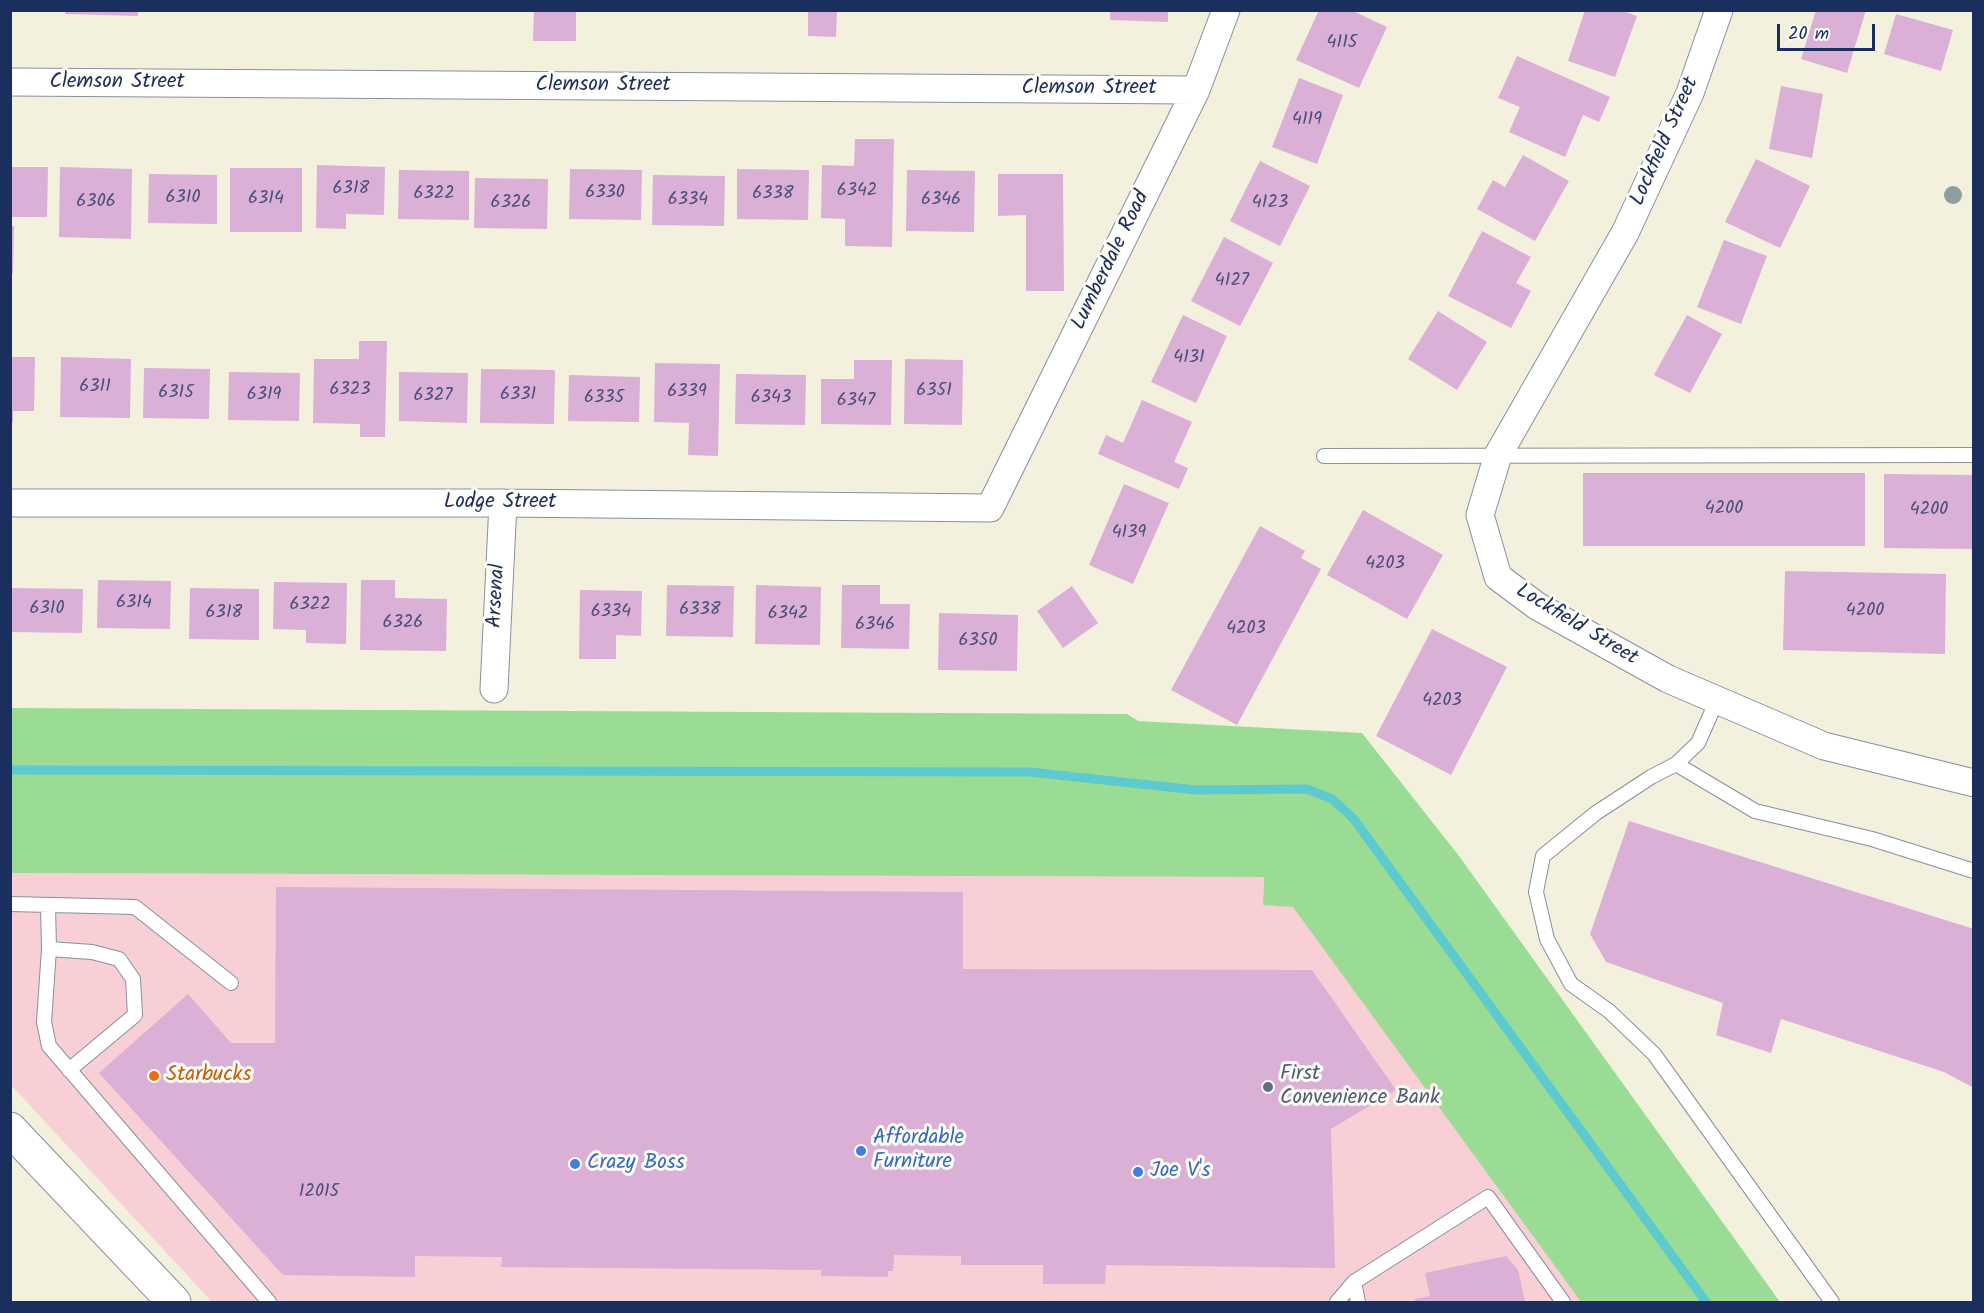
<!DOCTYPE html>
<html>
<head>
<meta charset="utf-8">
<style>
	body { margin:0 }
	#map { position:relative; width:1984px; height:1313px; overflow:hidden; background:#f4f0de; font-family:Kalam,sans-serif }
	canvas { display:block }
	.frame { position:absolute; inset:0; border:12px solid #1b2f5e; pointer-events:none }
	.scale { position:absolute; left:1777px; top:24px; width:98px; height:27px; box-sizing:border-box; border:3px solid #1b2f5e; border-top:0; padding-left:8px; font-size:18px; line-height:21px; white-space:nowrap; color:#1b2f5e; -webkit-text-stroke:4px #fdfcf7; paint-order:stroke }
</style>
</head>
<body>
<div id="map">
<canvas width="1984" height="1313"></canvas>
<div class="frame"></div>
<div class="scale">20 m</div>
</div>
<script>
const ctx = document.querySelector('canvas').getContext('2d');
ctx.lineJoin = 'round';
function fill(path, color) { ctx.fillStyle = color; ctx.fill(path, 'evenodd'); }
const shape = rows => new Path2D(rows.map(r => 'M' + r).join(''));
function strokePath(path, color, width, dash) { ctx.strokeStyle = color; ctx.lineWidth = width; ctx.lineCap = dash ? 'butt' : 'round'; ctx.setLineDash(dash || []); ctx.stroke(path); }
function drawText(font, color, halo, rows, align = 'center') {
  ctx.font = font + ' Kalam,sans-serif'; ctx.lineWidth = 6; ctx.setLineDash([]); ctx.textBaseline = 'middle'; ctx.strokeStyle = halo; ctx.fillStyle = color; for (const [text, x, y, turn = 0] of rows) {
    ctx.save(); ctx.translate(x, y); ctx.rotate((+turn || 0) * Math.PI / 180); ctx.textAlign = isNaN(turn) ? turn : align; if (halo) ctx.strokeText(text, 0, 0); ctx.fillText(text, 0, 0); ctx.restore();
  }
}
fill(shape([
	[11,873,1264,877,1263,905,1293,906,1581,1302,212,1302,11,1085]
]), '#f7cfd5');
fill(shape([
	[11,708,1127,714,1138,721,1362,733,1459,856,1780,1302,1581,1302,1293,907,1263,905,1264,877,11,873]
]), '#9adc93');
strokePath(shape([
	[10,770,1030,772,1196,790,1307,789,1332,799,1353,818,1706,1302]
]), '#5dcad0', 9);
fill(shape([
	[65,10,138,10,138,16,65,14],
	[534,10,576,10,576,41,533,41],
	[808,10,837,10,836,37,808,36],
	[1110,10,1168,10,1168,22,1110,20],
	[1319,10,1351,10,1387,27,1359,88,1296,60],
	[1585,10,1621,10,1637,16,1615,77,1568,61],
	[1816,10,1866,10,1847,73,1801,59],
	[1896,14,1953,30,1941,71,1884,54],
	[1517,56,1610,97,1599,122,1583,115,1565,157,1509,132,1520,107,1498,98],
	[1299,78,1343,95,1317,164,1272,147],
	[1781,86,1823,94,1812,158,1769,149],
	[855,139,894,139,892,247,845,246,845,219,821,218,822,165,854,166],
	[1523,155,1569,181,1535,241,1477,209,1493,180,1505,187],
	[1756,159,1810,186,1780,248,1725,222],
	[1260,161,1310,186,1280,246,1230,221],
	[317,165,385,167,384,215,346,214,346,229,316,228],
	[10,167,48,167,47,217,10,217],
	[60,167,132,169,131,239,59,237],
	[230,168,302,168,302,232,230,232],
	[570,169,642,170,641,220,569,219],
	[737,169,809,170,808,220,737,219],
	[399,170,469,171,469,220,398,219],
	[907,170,975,171,974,232,906,231],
	[149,174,217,175,217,224,148,223],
	[998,174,1063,174,1064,291,1026,291,1026,215,998,216],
	[653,175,725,176,724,226,652,225],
	[475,178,548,179,547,229,474,228],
	[10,226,14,226,13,274,10,274],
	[1482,231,1531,257,1516,283,1531,291,1511,328,1448,296],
	[1224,237,1273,263,1240,326,1191,301],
	[1724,240,1767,256,1741,324,1697,307],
	[1438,311,1487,342,1457,390,1408,359],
	[1183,315,1227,336,1196,403,1151,382],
	[1687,315,1722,334,1690,393,1654,375],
	[359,341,387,341,385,437,360,437,360,424,313,423,314,359,359,359],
	[10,357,35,357,34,411,13,411,13,422,10,422],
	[61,357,131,359,130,418,60,417],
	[905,359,963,360,962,425,904,424],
	[854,360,892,360,891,425,821,424,821,379,854,379],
	[655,363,720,364,718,456,688,455,689,423,654,422],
	[144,368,210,369,209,419,143,418],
	[481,369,555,370,554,424,480,423],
	[229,372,300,373,299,421,228,420],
	[399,372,468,373,467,423,399,421],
	[736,374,806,375,805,425,735,424],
	[569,375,640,377,639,422,568,421],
	[1142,400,1192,422,1174,462,1188,468,1179,489,1098,454,1106,435,1123,443],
	[1583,473,1865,473,1865,546,1583,546],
	[1884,474,1974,475,1974,549,1884,548],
	[1124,484,1169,503,1133,584,1089,565],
	[1363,510,1443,555,1407,619,1327,575],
	[1260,526,1305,551,1301,558,1321,569,1237,725,1171,690],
	[1785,571,1946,574,1945,654,1783,650],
	[98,580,171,581,170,629,97,628],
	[361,580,395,580,395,598,447,599,446,651,360,650],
	[274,582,347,583,346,644,306,643,306,630,273,629],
	[667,585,734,586,733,637,666,636],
	[756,585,821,587,820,645,755,644],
	[842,585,880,585,880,604,910,604,909,649,841,648],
	[1072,586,1098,623,1063,648,1037,611],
	[10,588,83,589,82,633,10,632],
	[190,588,259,589,259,640,189,639],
	[580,590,642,591,641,636,616,635,616,659,579,659],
	[939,613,1018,615,1017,671,938,670],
	[1432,629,1507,667,1451,775,1376,736],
	[1629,821,1974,929,1974,1088,1944,1072,1781,1019,1771,1053,1716,1035,1723,1003,1606,962,1590,934],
	[276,887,963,892,963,969,1312,970,1396,1090,1331,1129,1335,1268,1106,1265,1105,1284,1043,1284,1043,1265,961,1265,961,1256,894,1255,893,1271,888,1271,888,1277,821,1276,821,1270,501,1267,502,1257,415,1256,415,1277,283,1275,99,1073,188,994,231,1043,275,1043],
	[1506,1256,1518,1270,1525,1302,1416,1302,1415,1299,1430,1296,1425,1273]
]), '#dab0d7');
const lane = shape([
	[1324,456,1974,455],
	[1717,700,1698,743,1676,764,1651,777,1596,813,1543,856,1536,892,1547,939,1571,984,1609,1011,1654,1054,1832,1302],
	[1676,764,1755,811,1872,839,1974,871],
	[10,904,135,907,231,983],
	[48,905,49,949,44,1022,49,1046,269,1302],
	[49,949,92,952,119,959,133,979,135,1015,69,1070],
	[1337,1302,1354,1282],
	[1358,1302,1354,1282,1488,1197,1563,1302]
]);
const street = shape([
	[1719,10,1690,93,1625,233,1498,455,1480,515,1498,577,1537,606,1668,679,1824,746,1974,783],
	[10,82,1196,90],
	[10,503,503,503,990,508,1196,90,1226,10],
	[494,689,503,503]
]);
const secondary = shape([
	[10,1129,174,1302]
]);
strokePath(lane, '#88909e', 16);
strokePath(street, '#88909e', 29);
strokePath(secondary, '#88909e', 35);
strokePath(lane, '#fff', 14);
strokePath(street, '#fff', 27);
strokePath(secondary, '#fff', 33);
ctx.fillStyle = '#8e9e9f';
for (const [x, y] of [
	[1953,195]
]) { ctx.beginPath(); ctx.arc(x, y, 9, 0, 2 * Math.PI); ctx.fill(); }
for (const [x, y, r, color] of [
	[154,1076,6,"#e8710a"],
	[1268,1087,6,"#5c6f8a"],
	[861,1151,6,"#3f7fe0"],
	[575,1164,6,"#3f7fe0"],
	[1138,1172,6,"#3f7fe0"]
]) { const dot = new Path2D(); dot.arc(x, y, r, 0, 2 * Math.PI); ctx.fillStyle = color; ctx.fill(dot); strokePath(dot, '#fdfcf7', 2); }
drawText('18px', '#4b4f7c', null, [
	["4115",1342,44],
	["4119",1307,121],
	["6318",351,190],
	["6342",857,192],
	["6330",605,194],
	["6322",434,195],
	["6338",773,195],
	["6310",183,199],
	["6314",266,200],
	["6334",688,201],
	["6346",941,201],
	["6306",96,203],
	["6326",511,204],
	["4123",1270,204],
	["4127",1232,282],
	["4131",1189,359],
	["6311",95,388],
	["6323",350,391],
	["6351",934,392],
	["6339",687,393],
	["6315",176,394],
	["6319",264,396],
	["6331",518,396],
	["6327",433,397],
	["6335",604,399],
	["6343",771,399],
	["6347",856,402],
	["4200",1724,510],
	["4200",1929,511],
	["4139",1129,534],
	["4203",1385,565],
	["6314",134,604],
	["6322",310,606],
	["6310",47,610],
	["6338",700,611],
	["4200",1865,612],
	["6334",611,613],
	["6318",224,614],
	["6342",788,615],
	["6326",403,624],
	["6346",875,626],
	["4203",1246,630],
	["6350",978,642],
	["4203",1442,702],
	["12015",319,1193]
]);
drawText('21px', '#1b2f5e', '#fdfcf7', [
	["Clemson Street",117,83],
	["Clemson Street",603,86],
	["Clemson Street",1089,89],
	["Lockfield Street",1666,142,-66],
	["Lumberdale Road",1112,261,-64],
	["Lodge Street",500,503],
	["Arsenal",498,596,-87],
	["Lockfield Street",1576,626,31]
]);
drawText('21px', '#4e5e75', '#fdfcf7', [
	["First",1280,1075],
	["Convenience Bank",1280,1099]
], 'left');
drawText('21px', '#c56008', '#fdfcf7', [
	["Starbucks",166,1076]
], 'left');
drawText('21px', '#366cbe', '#fdfcf7', [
	["Affordable",873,1139],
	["Furniture",873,1163],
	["Crazy Boss",587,1164],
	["Joe V's",1150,1172]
], 'left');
</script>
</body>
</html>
